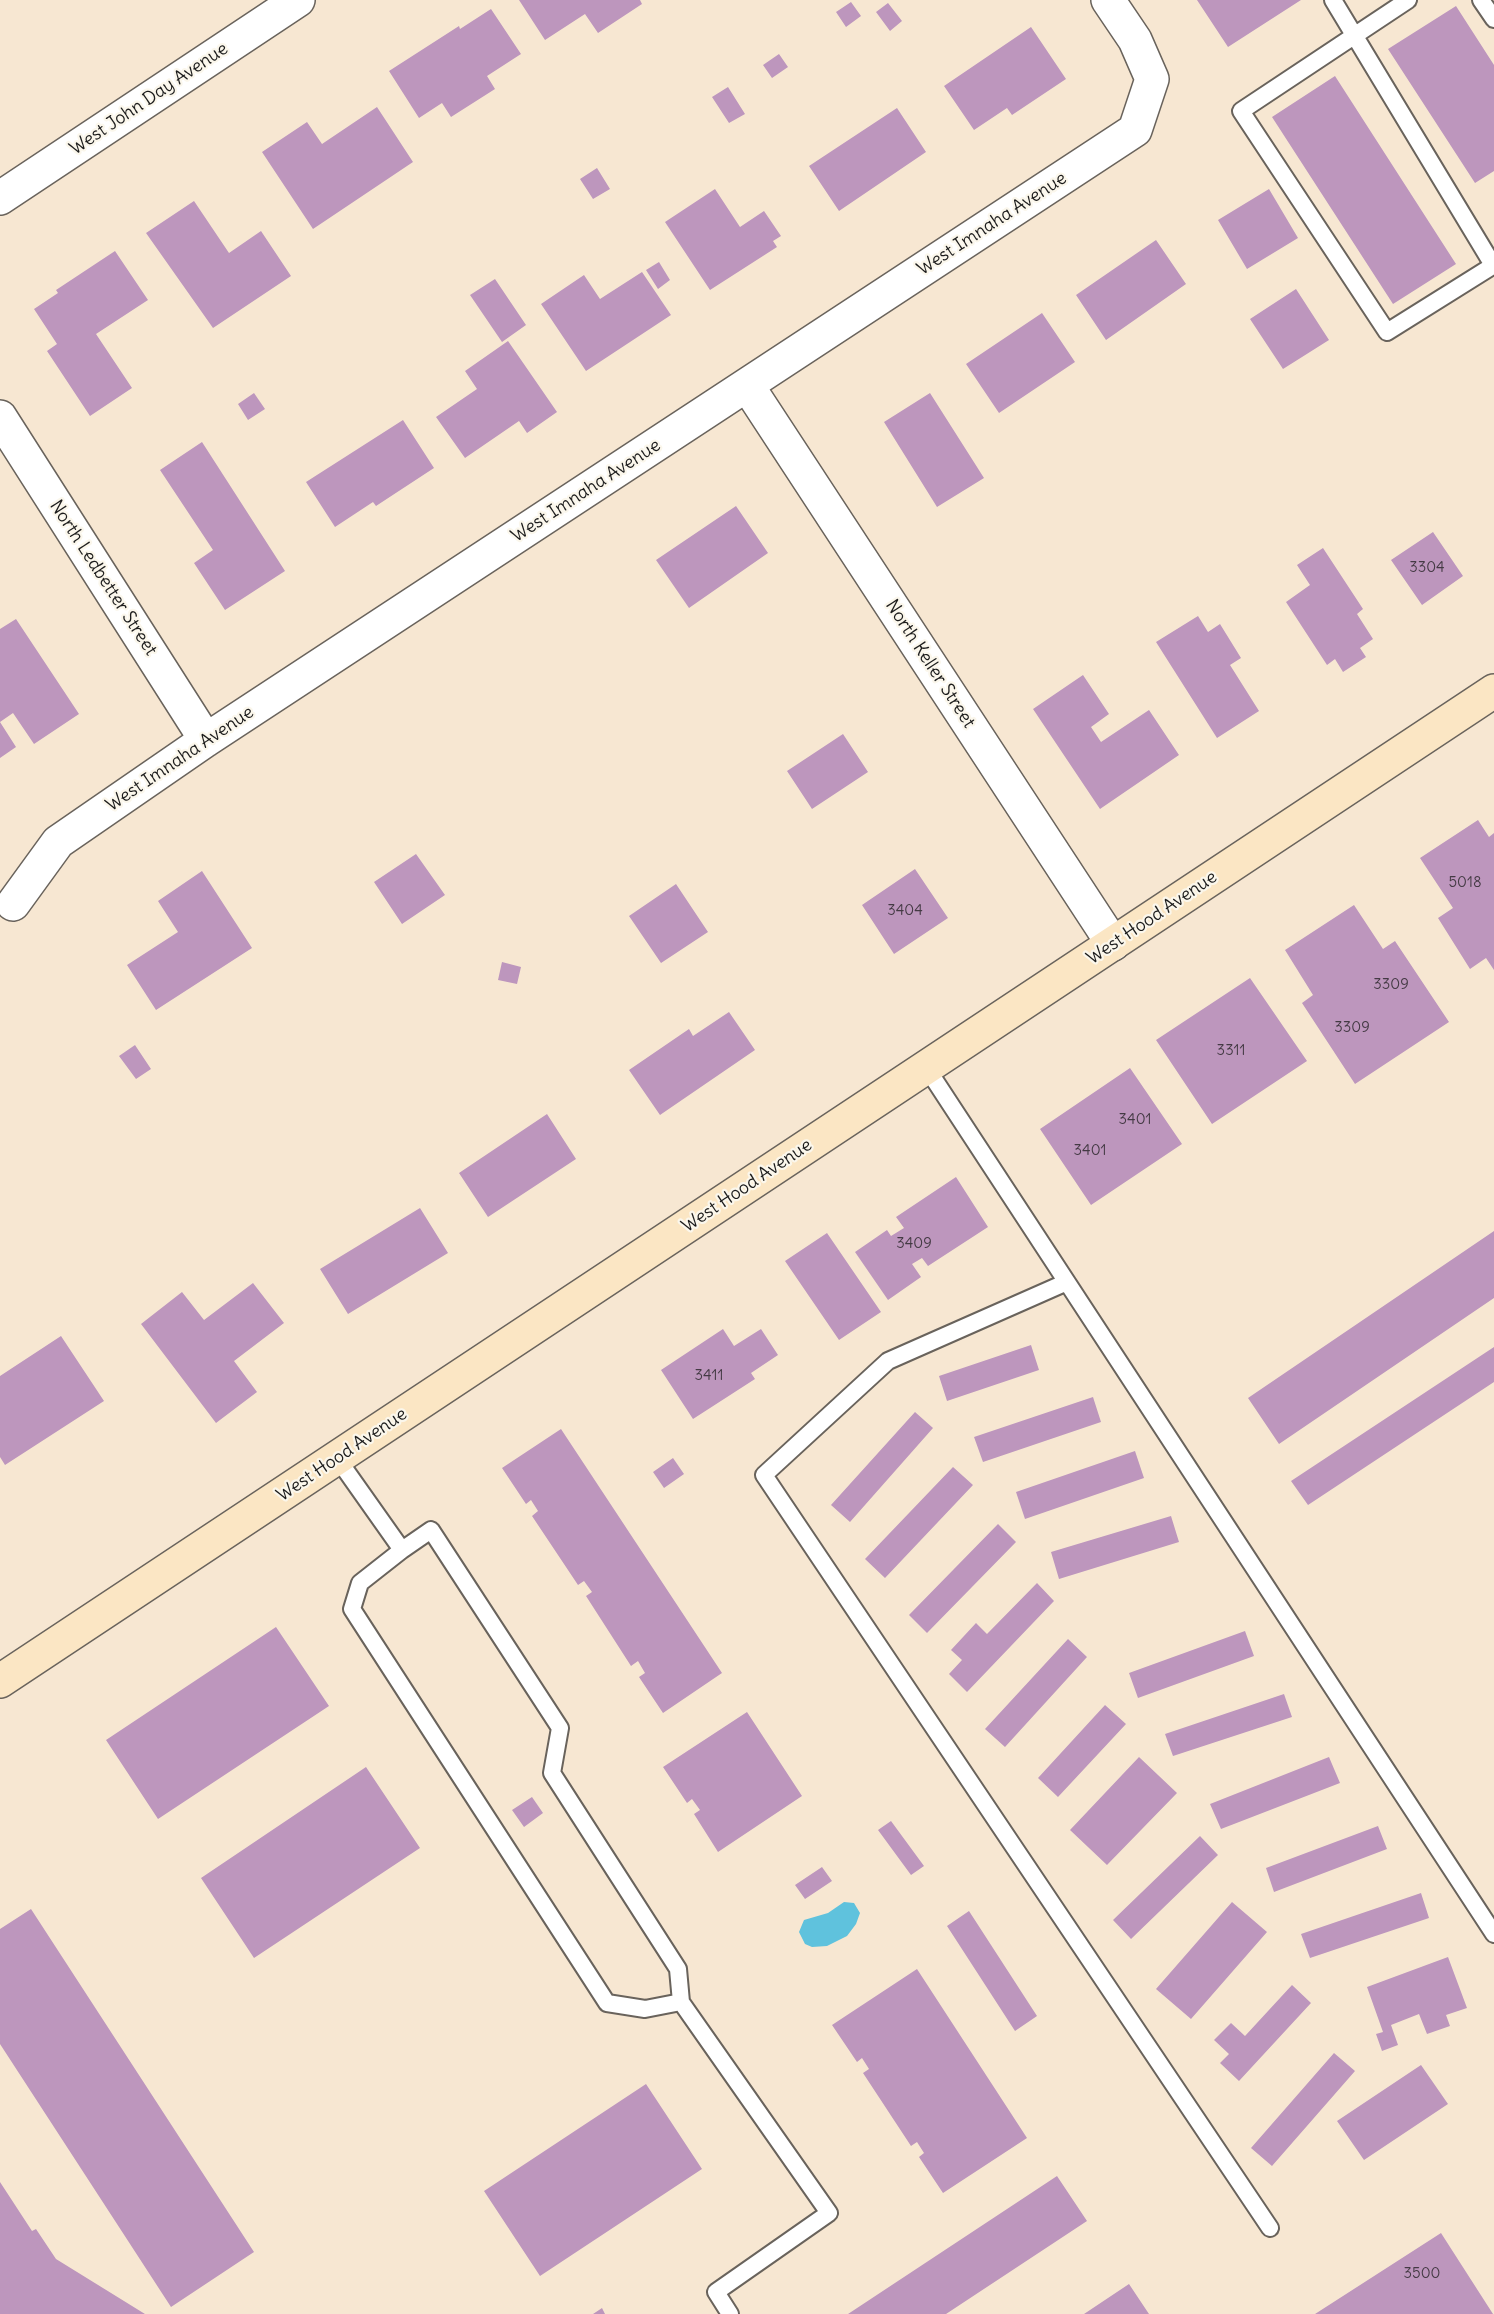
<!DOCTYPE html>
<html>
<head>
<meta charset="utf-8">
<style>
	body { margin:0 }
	canvas { display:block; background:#f7e7d2 }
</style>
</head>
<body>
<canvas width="1494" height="2314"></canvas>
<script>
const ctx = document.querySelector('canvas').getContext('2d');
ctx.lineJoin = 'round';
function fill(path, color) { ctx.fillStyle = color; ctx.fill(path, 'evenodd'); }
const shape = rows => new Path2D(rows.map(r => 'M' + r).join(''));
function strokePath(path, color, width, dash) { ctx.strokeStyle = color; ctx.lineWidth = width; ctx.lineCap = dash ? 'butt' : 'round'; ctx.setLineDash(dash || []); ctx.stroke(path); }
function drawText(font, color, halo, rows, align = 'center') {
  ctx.font = font + ' Delius,sans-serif'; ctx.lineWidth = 4.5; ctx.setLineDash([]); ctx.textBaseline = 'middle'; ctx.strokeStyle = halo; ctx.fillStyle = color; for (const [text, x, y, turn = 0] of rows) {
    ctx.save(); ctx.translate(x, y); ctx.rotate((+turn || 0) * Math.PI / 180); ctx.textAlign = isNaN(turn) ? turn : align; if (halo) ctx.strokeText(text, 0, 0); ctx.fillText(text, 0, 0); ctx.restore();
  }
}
fill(shape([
	[844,1902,854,1903,860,1913,856,1924,847,1936,827,1946,812,1947,805,1944,799,1932,804,1920,828,1913]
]), '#5fc2dd');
fill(shape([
	[519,0,640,0,642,4,598,33,585,14,545,40],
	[1197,0,1301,0,1228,47],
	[851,2,861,16,846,27,836,12],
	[888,3,902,21,890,31,876,12],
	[1456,6,1494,65,1494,171,1475,183,1388,49],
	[491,9,521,54,487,76,495,89,451,117,442,103,419,118,389,71,459,26,460,29],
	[1031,27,1066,79,1012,115,1007,108,974,130,944,86],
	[779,54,788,67,772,78,763,65],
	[1335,76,1456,264,1393,304,1272,117],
	[728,87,745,114,729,123,712,97],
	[377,107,413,162,313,229,262,152,307,122,322,144],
	[897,108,926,152,839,211,809,166],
	[597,168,610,189,593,199,580,179],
	[715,189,740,227,764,211,781,236,773,241,777,247,710,290,665,222],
	[1269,189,1298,238,1247,269,1218,220],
	[194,201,229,253,261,231,291,276,213,328,146,233],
	[1156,240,1186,284,1106,340,1076,295],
	[115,251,148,300,96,334,132,388,90,416,47,351,57,344,34,309,58,293,56,290],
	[659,262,670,280,658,289,646,270],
	[642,272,671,315,586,371,541,304,584,275,600,299],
	[495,279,526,325,502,342,470,295],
	[1296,289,1329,340,1283,369,1250,319],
	[1042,313,1075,362,999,413,966,364],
	[508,341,557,412,527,433,519,421,465,458,436,417,477,389,465,371],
	[254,393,265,409,248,420,238,404],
	[930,393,984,478,937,507,884,422],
	[403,420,434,468,376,506,373,502,335,527,306,482],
	[202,442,285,571,225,610,194,563,213,550,160,470],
	[736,506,768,553,689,608,656,560],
	[1433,532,1463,576,1422,605,1391,560],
	[1323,548,1363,609,1357,614,1373,639,1360,648,1366,657,1343,672,1335,659,1327,665,1286,602,1310,585,1297,565],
	[1198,616,1208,632,1220,624,1241,658,1230,665,1259,711,1217,738,1156,642],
	[16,619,79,714,34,744,13,713,0,722,0,629],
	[1083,675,1109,714,1091,727,1101,742,1149,710,1179,755,1100,809,1033,709],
	[0,722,16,747,0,758],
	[843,734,868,772,812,809,787,771],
	[1478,820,1489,837,1494,833,1494,970,1486,958,1470,969,1438,918,1453,908,1420,858],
	[416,854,445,895,402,924,374,882],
	[915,869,948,918,894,954,862,905],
	[202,871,252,948,156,1010,127,965,178,932,158,901],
	[676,884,708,932,661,963,629,916],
	[1354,905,1383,949,1395,941,1449,1022,1355,1084,1302,1003,1313,995,1285,950],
	[502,962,521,967,517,984,498,980],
	[1250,978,1307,1061,1212,1124,1156,1040],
	[729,1012,755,1050,660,1115,629,1070,689,1029,693,1036],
	[135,1045,151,1069,136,1079,119,1056],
	[1130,1068,1182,1144,1091,1205,1040,1129],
	[547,1114,576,1159,488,1217,459,1173],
	[956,1177,988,1227,928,1266,922,1258,912,1264,921,1277,888,1300,855,1252,887,1230,891,1236,904,1228,896,1217],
	[420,1208,448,1253,348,1314,320,1269],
	[1494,1231,1494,1298,1279,1444,1248,1398],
	[827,1233,881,1312,839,1340,785,1261],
	[253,1283,284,1323,234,1361,257,1392,216,1423,141,1324,182,1292,204,1320],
	[723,1329,734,1346,761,1329,778,1355,751,1373,755,1379,693,1419,661,1370],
	[61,1336,104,1401,5,1465,0,1457,0,1376],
	[1031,1345,1039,1370,947,1401,939,1376],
	[1494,1347,1494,1382,1308,1505,1291,1481],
	[1093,1397,1101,1422,983,1462,974,1437],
	[915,1412,933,1428,850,1522,831,1505],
	[561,1429,722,1673,663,1713,639,1677,645,1673,638,1661,631,1666,586,1596,592,1592,584,1581,578,1585,532,1516,538,1511,531,1500,526,1504,502,1468],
	[1135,1451,1144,1478,1025,1519,1016,1492],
	[673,1458,684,1474,664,1488,653,1472],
	[953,1467,973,1485,885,1578,865,1559],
	[1171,1516,1179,1542,1059,1579,1051,1552],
	[998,1524,1016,1542,927,1633,909,1615],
	[1037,1583,1054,1601,967,1692,949,1674,962,1660,951,1650,976,1623,987,1634],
	[276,1627,329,1706,158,1819,106,1740],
	[1245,1631,1254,1656,1138,1698,1129,1673],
	[1068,1639,1087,1657,1005,1747,985,1729],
	[1284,1694,1292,1717,1173,1756,1165,1734],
	[1105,1705,1126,1724,1058,1797,1038,1778],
	[747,1712,802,1796,718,1852,694,1814,700,1810,692,1799,687,1803,663,1767],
	[1139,1757,1177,1793,1107,1865,1070,1830],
	[1329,1757,1340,1783,1221,1829,1210,1804],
	[366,1767,420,1848,254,1958,201,1878],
	[532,1797,543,1813,524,1827,512,1810],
	[891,1821,924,1866,911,1875,878,1830],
	[1378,1826,1387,1849,1274,1892,1266,1868],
	[1200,1836,1218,1855,1131,1939,1113,1920],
	[822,1867,832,1881,805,1899,795,1885],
	[1421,1893,1429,1918,1310,1958,1301,1934],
	[1232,1902,1267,1932,1191,2019,1156,1989],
	[31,1909,254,2252,171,2307,0,2044,0,1929],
	[969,1911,1037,2016,1015,2031,947,1926],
	[1448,1957,1467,2008,1446,2015,1450,2026,1427,2034,1419,2014,1391,2025,1398,2045,1382,2051,1376,2034,1383,2032,1367,1987],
	[917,1969,1027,2138,943,2193,919,2157,924,2153,917,2142,911,2146,863,2073,869,2069,862,2058,857,2062,832,2025],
	[1292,1985,1311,2003,1239,2081,1220,2063,1229,2054,1214,2040,1231,2023,1245,2036],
	[1334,2053,1355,2071,1272,2166,1251,2148],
	[1421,2065,1448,2104,1364,2160,1337,2121],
	[646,2084,702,2169,540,2276,484,2191],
	[1057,2176,1087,2221,946,2314,848,2314],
	[0,2182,32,2231,36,2229,56,2259,145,2314,0,2314],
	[1441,2233,1493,2314,1315,2314],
	[1129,2284,1149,2314,1084,2314],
	[602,2308,605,2314,593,2314]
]), '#bd96bd');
const lane = shape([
	[1333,0,1493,265],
	[1408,0,1241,111,1387,332,1494,265],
	[1481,0,1494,19],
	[926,1067,1494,1934],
	[1067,1282,888,1361,764,1475,1270,2228],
	[337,1458,402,1550,431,1530,560,1728,552,1773,678,1969,681,2002,829,2213,716,2292,730,2314],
	[402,1550,360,1583,352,1609,607,2003,645,2009,681,2002]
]);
const street = shape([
	[0,198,298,0],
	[747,385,1113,944],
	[0,417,206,740],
	[13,904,58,842,206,740,1135,130,1152,79,1135,40,1108,0]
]);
const secondary = shape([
	[0,1681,1494,691]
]);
strokePath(lane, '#69635c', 20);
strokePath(street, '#69635c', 36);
strokePath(secondary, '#69635c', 36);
strokePath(lane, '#fff', 16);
strokePath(street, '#fff', 33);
strokePath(secondary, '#fbe6c4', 33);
drawText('15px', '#443a44', null, [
	["3304",1427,568],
	["5018",1465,883],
	["3404",905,911],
	["3309",1391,985],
	["3309",1352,1028],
	["3311",1231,1051],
	["3401",1135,1120],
	["3401",1090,1151],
	["3409",914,1244],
	["3411",709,1376],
	["3500",1422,2274]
]);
drawText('18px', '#1c1c1c', '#fbf7ec', [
	["West John Day Avenue",149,99,-34],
	["West Imnaha Avenue",992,224,-33],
	["West Imnaha Avenue",586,491,-33],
	["North Ledbetter Street",103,578,57],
	["North Keller Street",930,664,57],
	["West Imnaha Avenue",180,759,-34],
	["West Hood Avenue",1152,918,-34],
	["West Hood Avenue",747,1186,-34],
	["West Hood Avenue",342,1455,-34]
]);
</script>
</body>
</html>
